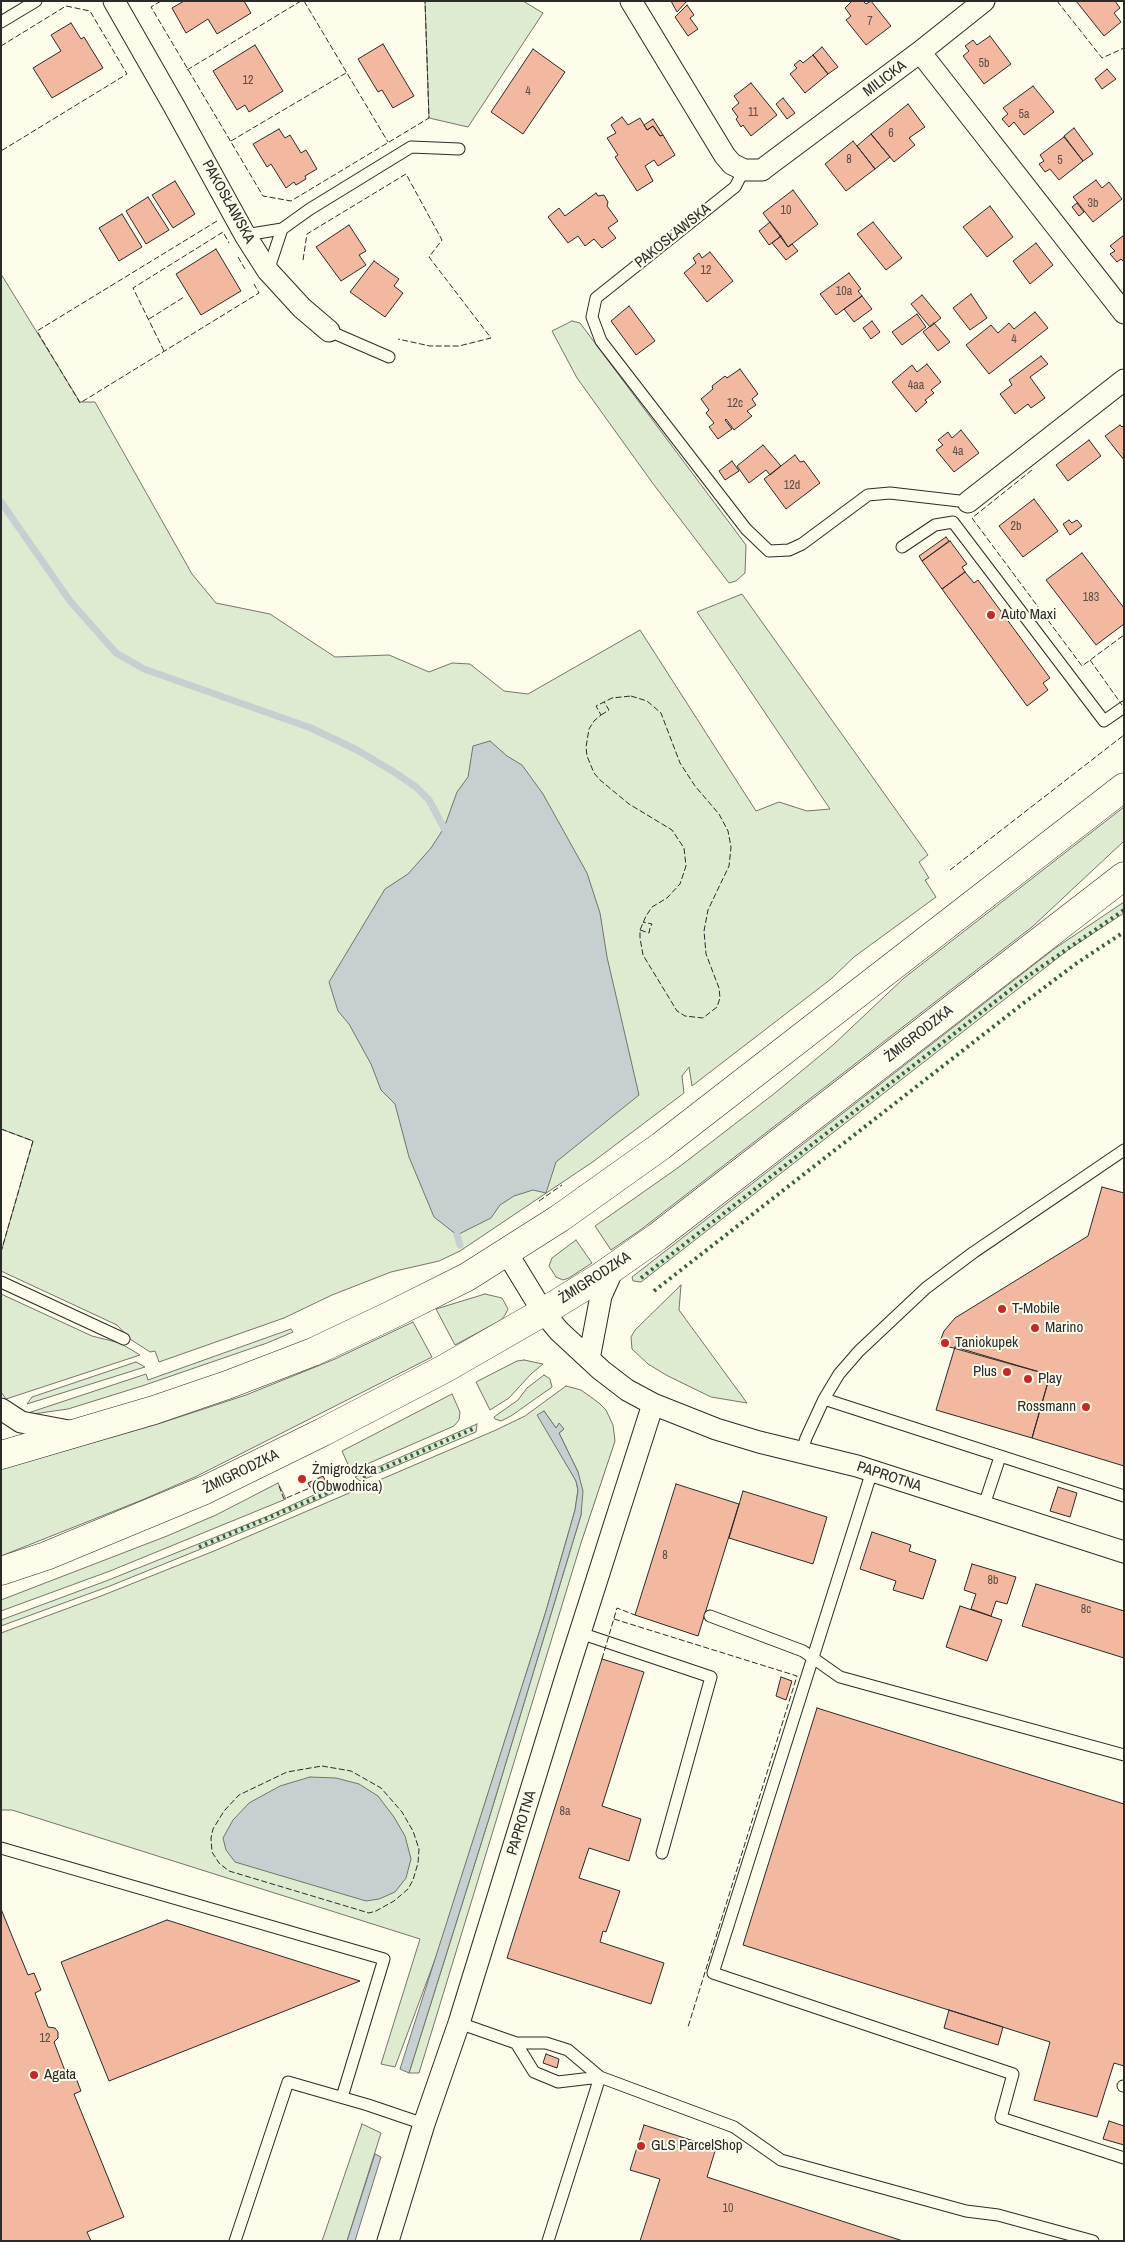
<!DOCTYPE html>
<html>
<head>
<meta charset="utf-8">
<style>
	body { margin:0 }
	#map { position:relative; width:1125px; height:2242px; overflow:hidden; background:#fdfbea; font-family:"Archivo Narrow",sans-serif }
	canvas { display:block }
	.frame { position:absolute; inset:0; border:2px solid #2b2b2b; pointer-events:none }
</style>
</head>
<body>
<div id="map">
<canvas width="1125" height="2242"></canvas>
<div class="frame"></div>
</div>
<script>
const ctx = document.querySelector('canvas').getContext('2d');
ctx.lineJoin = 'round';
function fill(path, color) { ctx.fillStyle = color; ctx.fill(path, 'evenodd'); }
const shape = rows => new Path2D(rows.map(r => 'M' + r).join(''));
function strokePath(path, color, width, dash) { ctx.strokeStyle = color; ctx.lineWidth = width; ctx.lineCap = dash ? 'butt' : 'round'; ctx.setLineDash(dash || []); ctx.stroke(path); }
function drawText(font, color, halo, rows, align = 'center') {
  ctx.font = font + ' "Archivo Narrow",sans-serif'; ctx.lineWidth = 4; ctx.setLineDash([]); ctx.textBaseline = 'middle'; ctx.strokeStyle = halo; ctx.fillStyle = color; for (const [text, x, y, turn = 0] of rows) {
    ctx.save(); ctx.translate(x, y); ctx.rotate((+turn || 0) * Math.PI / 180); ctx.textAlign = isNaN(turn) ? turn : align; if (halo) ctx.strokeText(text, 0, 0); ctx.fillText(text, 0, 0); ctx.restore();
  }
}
const green = shape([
	[425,1,523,1,543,13,468,127,429,118,425,1],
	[1,274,80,402,95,402,192,574,216,603,270,614,335,657,389,655,429,672,452,663,470,664,504,691,528,694,640,630,756,811,779,802,807,811,830,809,697,612,742,594,928,855,919,862,929,878,925,880,936,897,854,957,831,979,692,1086,689,1067,682,1076,684,1093,594,1161,460,1251,439,1261,391,1272,332,1295,284,1318,159,1362,155,1351,150,1352,130,1339,117,1325,1,1271,1,1252,33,1141,1,1129,1,274],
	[572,321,580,323,746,545,745,573,736,581,729,583,654,485,577,378,552,331,572,321],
	[1124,807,1124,841,1032,927,639,1231,611,1250,595,1226,679,1167,775,1093,833,1045,904,978,1124,807],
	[1124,902,1124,913,1068,950,641,1282,633,1281,632,1277,1054,949,1124,902],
	[576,1240,592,1263,569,1278,563,1280,556,1277,549,1266,552,1258,576,1240],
	[681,1285,679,1310,747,1403,711,1397,666,1375,648,1364,632,1349,631,1337,635,1330,681,1285],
	[1,1294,92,1336,120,1343,140,1355,6,1399,1,1392,1,1294],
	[485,1294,502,1298,508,1309,505,1315,501,1320,455,1345,436,1309,485,1294],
	[413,1322,432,1357,195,1477,142,1500,1,1556,1,1469,158,1424,246,1395,335,1359,413,1322],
	[291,1329,293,1332,267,1343,142,1386,68,1409,33,1414,28,1413,146,1374,148,1380,291,1329],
	[524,1360,543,1364,531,1374,509,1398,490,1410,476,1382,517,1361,524,1360],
	[136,1362,145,1367,27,1404,32,1397,136,1362],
	[544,1375,550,1379,552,1387,511,1416,501,1421,495,1419,494,1417,518,1400,527,1388,544,1375],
	[566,1386,581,1390,599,1403,606,1410,613,1425,615,1441,581,1543,419,2073,409,2073,491,1812,581,1515,578,1472,559,1433,564,1429,556,1428,544,1411,562,1456,576,1481,578,1490,575,1510,546,1611,440,1946,395,2067,381,2064,420,1939,12,1810,1,1810,1,1633,101,1596,214,1551,496,1430,525,1416,566,1386],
	[452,1394,460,1412,459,1420,454,1426,351,1471,342,1451,452,1394],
	[477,1424,476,1432,360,1481,355,1477,477,1424],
	[278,1483,286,1499,110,1571,1,1611,1,1600,167,1536,216,1515,278,1483],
	[340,1483,341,1486,338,1491,272,1520,110,1586,1,1626,1,1620,106,1581,268,1516,340,1483],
	[362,2124,381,2133,347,2241,322,2241,362,2124]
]);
fill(green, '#deebd1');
strokePath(green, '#74746e', 1);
const water = shape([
	[490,741,507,756,522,765,543,794,587,873,600,913,607,957,639,1095,556,1162,546,1193,533,1190,514,1196,500,1205,491,1218,457,1235,434,1217,409,1157,395,1104,381,1090,371,1064,349,1024,338,1011,329,982,385,889,408,874,431,848,444,828,457,792,468,777,473,746,490,741],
	[544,1411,556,1428,559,1423,564,1429,559,1433,578,1472,583,1491,581,1515,491,1812,409,2073,400,2069,546,1611,575,1510,578,1490,576,1481,537,1415,544,1411],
	[310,1777,336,1778,359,1784,378,1796,394,1817,405,1836,411,1859,406,1878,395,1892,379,1899,366,1901,235,1862,226,1850,223,1838,233,1820,249,1803,280,1786,310,1777],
	[375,2154,381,2157,355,2241,347,2241,375,2154]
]);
fill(water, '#c7d0d0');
strokePath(water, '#74746e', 1);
strokePath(shape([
	[1,502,70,601,116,653,144,669,311,728,357,750,394,772,416,787,429,800,444,828],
	[457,1235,460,1245]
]), '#c7d0d0', 7);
const building = shape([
	[184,1,244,1,251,13,217,34,208,19,186,33,172,8,184,1],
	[671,1,687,1,677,12,671,1],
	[852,1,863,1,866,4,871,1,891,26,866,45,846,20,851,16,845,8,852,1],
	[1076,1,1115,1,1120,8,1114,13,1121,22,1104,36,1076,1],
	[687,5,694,15,690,18,698,29,688,36,675,17,687,5],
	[71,23,81,39,84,37,103,68,52,98,33,68,61,51,51,35,71,23],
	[990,36,1011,64,984,84,963,56,969,51,965,46,973,40,977,45,990,36],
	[383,44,414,96,393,108,382,90,378,92,358,59,383,44],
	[255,45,283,91,249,112,245,105,237,110,213,71,255,45],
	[822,47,838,67,828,74,813,55,822,47],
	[533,49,565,72,523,134,491,112,533,49],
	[813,55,828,74,805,93,790,74,797,68,794,65,800,60,803,63,813,55],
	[1107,69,1116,79,1102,89,1095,79,1107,69],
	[751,83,777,115,751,136,743,125,741,127,736,119,738,117,732,109,739,103,734,96,751,83],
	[1033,86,1054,112,1024,135,1014,122,1009,127,1002,119,1008,114,1003,108,1033,86],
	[783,98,795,113,787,119,776,104,783,98],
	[908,104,925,127,909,138,915,145,894,162,871,134,908,104],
	[622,117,628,125,640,118,647,130,653,126,660,136,663,135,675,155,658,166,654,160,645,166,653,181,637,191,615,157,618,155,607,138,616,133,611,125,622,117],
	[653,119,663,135,660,136,653,126,647,130,644,125,653,119],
	[1074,128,1093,154,1083,161,1064,136,1074,128],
	[279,129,285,138,290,135,301,153,306,150,317,169,305,176,306,179,296,185,294,182,286,188,271,164,267,167,253,144,279,129],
	[871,134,890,157,875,169,857,146,871,134],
	[1064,137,1083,161,1059,180,1050,169,1045,172,1039,164,1044,161,1040,155,1064,137],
	[853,141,875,169,846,191,825,164,853,141],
	[1096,180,1102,188,1109,182,1122,199,1093,222,1073,197,1096,180],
	[175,181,195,214,173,228,152,195,175,181],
	[793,190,818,224,788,247,763,213,793,190],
	[596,193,598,196,604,195,608,202,607,206,618,221,608,228,616,238,602,248,594,239,585,246,578,236,568,243,548,217,559,208,565,216,596,193],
	[148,197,169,230,146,244,126,211,148,197],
	[1077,203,1084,212,1079,216,1072,207,1077,203],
	[990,206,1013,237,987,257,963,227,990,206],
	[122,214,142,247,119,261,99,228,122,214],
	[770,222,781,236,769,245,759,231,770,222],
	[873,222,902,258,886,270,857,234,873,222],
	[349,225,366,251,359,255,366,265,341,281,316,247,349,225],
	[1124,235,1124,262,1121,259,1117,262,1110,254,1115,251,1110,246,1124,235],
	[781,236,788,247,792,244,798,251,786,260,772,243,781,236],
	[1036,243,1053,265,1030,284,1013,261,1036,243],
	[216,249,241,291,201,315,176,274,216,249],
	[710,252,733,281,707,302,684,273,696,263,693,258,699,253,702,258,710,252],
	[374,261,399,279,394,286,403,293,385,317,350,292,374,261],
	[849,273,861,289,858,291,862,296,836,315,820,294,849,273],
	[971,294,987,318,970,330,953,308,971,294],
	[922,295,941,318,930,327,911,304,922,295],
	[862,296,872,309,854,322,844,309,862,296],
	[629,306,655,341,636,355,611,321,629,306],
	[1035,312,1048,328,989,374,966,345,991,325,998,333,1009,323,1014,329,1035,312],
	[917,314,926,327,902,345,892,332,917,314],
	[872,321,880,332,871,339,863,328,872,321],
	[934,323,950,342,938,351,923,332,934,323],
	[1041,356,1048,364,1030,377,1045,398,1031,408,1028,404,1015,414,1000,394,1012,385,1009,380,1041,356],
	[927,364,941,382,931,390,934,393,925,400,927,402,916,412,892,382,912,365,917,372,927,364],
	[740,369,758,394,752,399,756,405,747,411,752,416,734,430,726,419,725,420,732,429,718,439,709,427,714,423,706,413,709,410,701,399,713,389,712,386,725,376,727,378,740,369],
	[1120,425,1122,427,1124,425,1124,460,1105,436,1120,425],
	[961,430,979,453,954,472,936,450,943,445,938,440,948,432,952,438,961,430],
	[1089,440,1101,456,1068,481,1056,465,1089,440],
	[763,445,781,466,770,475,766,470,749,483,737,466,763,445],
	[795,455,800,462,804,461,820,483,786,509,764,479,795,455],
	[732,461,739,471,725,480,719,471,732,461],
	[1034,499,1058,531,1023,557,999,526,1034,499],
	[1069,520,1072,523,1077,520,1082,526,1070,535,1063,524,1069,520],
	[946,537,949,541,922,561,919,556,946,537],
	[950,541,967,564,962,567,965,572,942,589,922,561,950,541],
	[1082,553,1124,608,1124,624,1096,645,1046,580,1082,553],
	[965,572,974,583,978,580,1050,678,1043,683,1048,690,1027,706,942,589,965,572],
	[1102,1187,1124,1193,1124,1466,1032,1438,1050,1375,939,1344,944,1331,955,1318,1088,1236,1102,1187],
	[955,1347,1050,1375,1032,1438,936,1410,955,1347],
	[323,1476,325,1480,310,1487,308,1483,323,1476],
	[676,1484,739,1504,698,1636,635,1615,676,1484],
	[1058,1487,1077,1493,1070,1517,1050,1511,1058,1487],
	[743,1491,827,1517,813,1564,729,1538,743,1491],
	[872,1532,911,1545,909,1551,936,1560,923,1599,893,1590,896,1581,860,1569,872,1532],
	[972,1564,1016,1577,1007,1604,996,1601,991,1616,971,1609,976,1594,964,1590,972,1564],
	[1036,1584,1124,1611,1124,1658,1022,1626,1036,1584],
	[960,1606,1002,1620,987,1661,946,1647,960,1606],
	[602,1659,644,1672,602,1806,641,1819,629,1861,589,1848,579,1878,620,1891,606,1932,603,1931,600,1942,664,1963,651,2004,507,1958,602,1659],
	[781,1677,792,1681,786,1700,776,1696,781,1677],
	[817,1708,1124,1804,1124,2066,1114,2063,1097,2117,1034,2100,1050,2042,743,1945,817,1708],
	[1,1909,28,1975,34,1973,41,1990,35,1993,48,2027,55,2028,58,2032,58,2038,54,2042,67,2076,74,2073,81,2091,74,2094,124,2217,87,2232,91,2241,1,2241,1,1909],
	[167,1920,360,1981,109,2081,61,1962,167,1920],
	[949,2010,1003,2027,998,2045,944,2028,949,2010],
	[546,2054,559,2059,557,2068,543,2063,546,2054],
	[1109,2121,1124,2126,1124,2145,1103,2139,1109,2121],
	[644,2125,716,2148,707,2177,903,2241,640,2241,660,2179,630,2170,644,2125]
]);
fill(building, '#f2b8a0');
strokePath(building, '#2b2b2b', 1);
const lane = shape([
	[1,22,36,1],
	[744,170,735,187,596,298,592,317,601,341,746,529,769,551,789,550,802,544,868,495,890,493,968,502],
	[245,235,282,229,310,209,411,147,459,149],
	[268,271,282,229],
	[329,331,389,357],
	[902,547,935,525,953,522,1104,721,1124,707],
	[1,1282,124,1339],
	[824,1399,1124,1496],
	[802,1451,806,1438,824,1399,839,1374,859,1351,926,1288,974,1252,1124,1150],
	[872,1471,713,1973,1013,2074,1001,2118,1124,2158],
	[983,1508,1000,1457],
	[710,1616,803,1651,840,1677,1124,1755],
	[580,1633,711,1677,662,1853],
	[1,1848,384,1959,342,2097],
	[459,2023,516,2043,546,2043,568,2050,600,2077,734,2127,781,2160,966,2211,998,2215,1093,2241],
	[516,2043,534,2072,558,2082,600,2077],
	[1123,2086,1124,2086],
	[235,2241,288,2082,368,2105,424,2124],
	[548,2241,600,2077]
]);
const street = shape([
	[114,1,174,106,245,235,268,271,302,308,329,331],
	[631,1,725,156,732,164,744,170,762,170,767,166,920,52,1124,313],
	[920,52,984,1],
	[968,502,1124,380],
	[507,1253,543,1312,559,1331,601,1370,627,1390,653,1404,716,1429,759,1442,857,1466,1124,1552],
	[589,1359,601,1296,614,1267],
	[1,1409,21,1422,74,1432],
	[388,2241,424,2124,459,2023,569,1667,653,1404]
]);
const secondary = shape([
	[1,1455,154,1410,227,1385,313,1352,389,1316,467,1277,560,1218,661,1146,1124,787],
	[1,1571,46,1556,205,1490,323,1432,444,1369,543,1312,600,1277,657,1237,1124,876]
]);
strokePath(lane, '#2b2b2b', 13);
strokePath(street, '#2b2b2b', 23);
strokePath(secondary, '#2b2b2b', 29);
strokePath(lane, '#fdfbea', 11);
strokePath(street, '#fdfbea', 21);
strokePath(secondary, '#fdfbea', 28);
strokePath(shape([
	[641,1278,1028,976,1124,910],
	[654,1291,1025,1002,1077,963,1124,932],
	[363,1477,475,1428],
	[199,1547,339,1488]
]), '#34623c', 4, [2.5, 4]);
strokePath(shape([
	[161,1,151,7,263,196,291,201,429,118,425,1],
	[304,1,388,142],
	[1057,1,1102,58,1124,48],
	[1,46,66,6,90,11,127,74,1,151],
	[187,70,301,1],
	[231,141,346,73],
	[217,221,37,331,80,403,259,293,254,284],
	[238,257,245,269],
	[303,260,307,234,406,174,442,240,429,257,491,338,459,346,430,346,398,339],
	[149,319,184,297],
	[164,351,133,288,223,232,229,243],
	[1032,470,972,518,1082,666,1124,635],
	[1090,660,1122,705],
	[631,696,647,701,661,713,680,763,695,786,719,814,728,831,731,847,729,866,708,910,704,931,706,954,719,988,720,998,717,1007,703,1018,685,1016,677,1011,643,955,640,938,640,930,646,916,652,907,667,898,680,884,686,866,684,848,672,830,629,804,600,780,594,773,587,756,586,747,589,729,594,721,601,715,596,706,612,698,631,696],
	[601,715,609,710,604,702],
	[950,870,1124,735],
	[640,930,649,933,650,928,652,924,643,922],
	[1,1129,33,1141,1,1252],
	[539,1201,562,1185],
	[279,1486,284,1499,312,1487],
	[614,1619,797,1676,688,2027],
	[602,1659,617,1608,635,1615],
	[322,1766,351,1771,381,1788,402,1812,413,1831,419,1849,418,1863,413,1880,408,1889,394,1901,376,1911,369,1913,229,1871,219,1863,212,1852,211,1838,213,1829,224,1811,239,1795,287,1772,322,1766]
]), '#2b2b2b', 1, [6, 2.5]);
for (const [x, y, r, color] of [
	[991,615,5,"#c62828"],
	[1002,1309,5,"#c62828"],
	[1035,1328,5,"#c62828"],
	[945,1343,5,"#c62828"],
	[1007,1372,5,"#c62828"],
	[1028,1379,5,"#c62828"],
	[1086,1407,5,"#c62828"],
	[302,1479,5,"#c62828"],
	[34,2075,5,"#c62828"],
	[641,2146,5,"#c62828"]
]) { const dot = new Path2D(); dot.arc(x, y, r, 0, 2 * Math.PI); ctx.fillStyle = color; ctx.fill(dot); strokePath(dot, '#fdfbea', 2); }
drawText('12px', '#5d4e48', null, [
	["7",870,22],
	["5b",984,64],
	["12",248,81],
	["4",528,92],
	["11",753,113],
	["5a",1024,115],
	["6",891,134],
	["8",849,160],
	["5",1060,161],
	["3b",1093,204],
	["10",786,211],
	["12",706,271],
	["10a",844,292],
	["4",1014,340],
	["4aa",916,386],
	["12c",735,404],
	["4a",958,452],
	["12d",792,486],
	["2b",1016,527],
	["183",1091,598],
	["8",665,1556],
	["8b",993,1581],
	["8c",1086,1610],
	["8a",565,1812],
	["12",45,2039],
	["10",728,2209]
]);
drawText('15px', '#2b2b2b', '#fdfbea', [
	["MILICKA",885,79,-37],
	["PAKOSŁAWSKA",228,202,61],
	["PAKOSŁAWSKA",673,236,-39],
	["ŻMIGRODZKA",919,1034,-38],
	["ŻMIGRODZKA",595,1278,-33],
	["ŻMIGRODZKA",241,1472,-26],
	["PAPROTNA",889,1477,18],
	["PAPROTNA",522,1823,-73]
]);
drawText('15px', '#2b2b2b', '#fdfbea', [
	["Auto Maxi",1001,615],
	["T-Mobile",1012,1309],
	["Marino",1045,1328],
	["Taniokupek",955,1343],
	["Plus",997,1372,"right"],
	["Play",1038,1379],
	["Rossmann",1076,1407,"right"],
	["Żmigrodzka",312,1470],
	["(Obwodnica)",312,1487],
	["Agata",44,2075],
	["GLS ParcelShop",651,2146]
], 'left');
</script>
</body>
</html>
